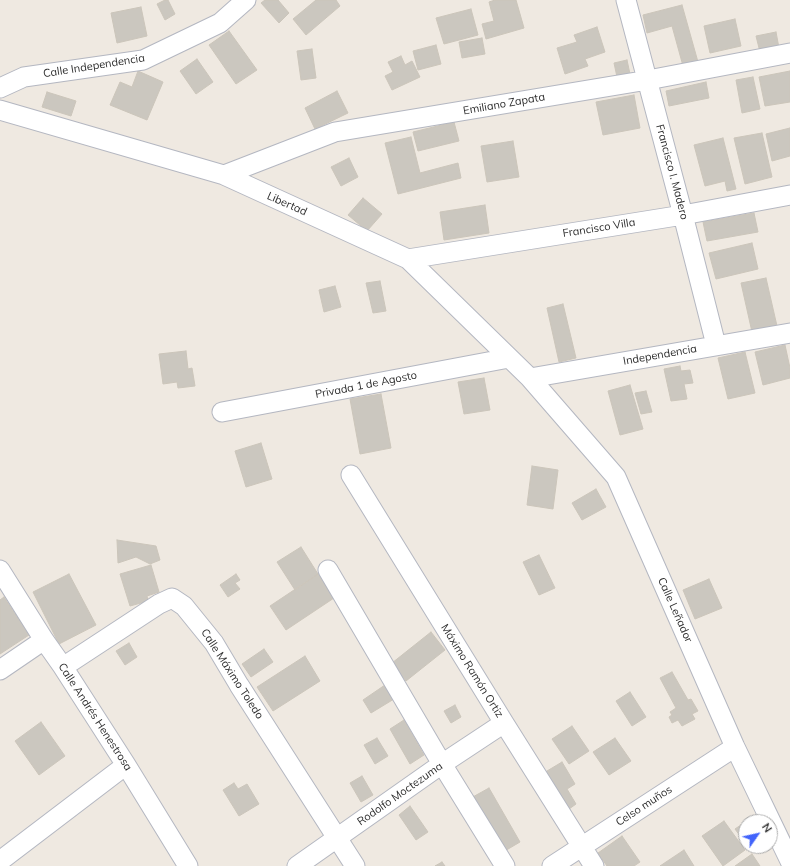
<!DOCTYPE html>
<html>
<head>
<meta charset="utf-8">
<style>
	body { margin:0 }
	#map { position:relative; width:790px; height:866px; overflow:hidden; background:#efe9e1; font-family:Mulish,sans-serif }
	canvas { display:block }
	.north { position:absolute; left:738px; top:814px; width:40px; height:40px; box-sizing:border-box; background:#fff; border:1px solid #ababab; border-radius:50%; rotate:56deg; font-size:11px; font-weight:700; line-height:16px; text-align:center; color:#2e2e2e }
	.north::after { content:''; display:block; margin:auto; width:14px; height:18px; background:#4264fb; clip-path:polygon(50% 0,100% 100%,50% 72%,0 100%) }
</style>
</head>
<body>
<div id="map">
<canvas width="790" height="866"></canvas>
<div class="north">N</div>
</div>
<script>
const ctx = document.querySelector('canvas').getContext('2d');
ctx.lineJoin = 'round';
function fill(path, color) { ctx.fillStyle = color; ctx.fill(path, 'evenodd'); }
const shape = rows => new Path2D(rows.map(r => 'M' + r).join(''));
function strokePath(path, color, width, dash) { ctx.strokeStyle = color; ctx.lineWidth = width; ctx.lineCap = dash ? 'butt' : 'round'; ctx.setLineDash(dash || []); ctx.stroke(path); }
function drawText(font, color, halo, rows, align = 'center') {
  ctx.font = font + ' Mulish,sans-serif'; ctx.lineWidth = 3; ctx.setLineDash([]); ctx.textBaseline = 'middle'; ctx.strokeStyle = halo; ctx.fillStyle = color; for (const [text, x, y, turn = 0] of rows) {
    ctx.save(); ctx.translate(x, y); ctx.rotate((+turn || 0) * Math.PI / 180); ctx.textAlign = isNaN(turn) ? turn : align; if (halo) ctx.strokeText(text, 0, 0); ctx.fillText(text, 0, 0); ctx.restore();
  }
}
const building = shape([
	[165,0,168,0,175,14,165,20,157,4,165,0],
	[265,0,278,0,289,13,279,23,261,3,265,0],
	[316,0,336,0,340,6,306,35,293,19,316,0],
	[495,0,516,0,524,28,486,39,482,24,494,21,489,2,495,0],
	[682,5,698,62,683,66,672,26,647,33,643,15,682,5],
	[141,7,147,36,117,43,111,13,141,7],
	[471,9,478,35,444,44,436,18,471,9],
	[735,19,741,46,710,53,704,26,735,19],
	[597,27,605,52,585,59,588,66,565,74,557,48,577,42,574,35,597,27],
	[229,31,257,70,236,84,209,45,229,31],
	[776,32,779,48,760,52,756,36,776,32],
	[482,38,485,54,462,58,459,42,482,38],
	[436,45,441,64,418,70,413,51,436,45],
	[312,49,316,78,301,80,297,51,312,49],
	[401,56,405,65,412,61,420,77,392,90,385,76,393,72,388,62,401,56],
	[197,59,213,82,196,94,180,71,197,59],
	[627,60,630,74,617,77,614,63,627,60],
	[138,71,163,82,147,120,110,105,120,82,132,87,138,71],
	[790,71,790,102,765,106,759,77,790,71],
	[753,77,760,109,742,113,736,80,753,77],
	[706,82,709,98,669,106,666,91,706,82],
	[337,91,348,113,315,129,305,108,337,91],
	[47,92,76,101,71,116,42,107,47,92],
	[634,95,640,128,603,135,596,102,634,95],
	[454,122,459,141,418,151,413,132,454,122],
	[790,128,790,156,772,161,766,134,790,128],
	[762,133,772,177,745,184,734,138,762,133],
	[411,137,420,173,458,163,461,178,398,194,385,143,411,137],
	[723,138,736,189,727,191,725,181,705,186,694,145,723,138],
	[513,141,519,177,487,182,481,146,513,141],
	[349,158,358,177,341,186,331,167,349,158],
	[363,198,382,214,367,231,348,215,363,198],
	[485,205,489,233,444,240,440,212,485,205],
	[754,213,758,232,707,241,703,222,754,213],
	[752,243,758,269,716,279,709,253,752,243],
	[766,278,777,326,752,332,741,283,766,278],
	[380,281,386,311,373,313,366,283,380,281],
	[335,286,341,307,324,312,319,290,335,286],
	[563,304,576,358,559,362,547,308,563,304],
	[785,345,790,368,790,378,763,385,755,352,785,345],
	[186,351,188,369,192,368,195,386,178,388,177,382,163,384,159,354,186,351],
	[745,352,755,393,728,399,718,358,745,352],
	[680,366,681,371,690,370,693,383,684,384,687,399,671,401,664,369,680,366],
	[484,378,490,410,464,414,458,382,484,378],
	[630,385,643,429,620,435,608,391,630,385],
	[646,391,652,412,641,414,635,393,646,391],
	[381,394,391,448,360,454,350,399,381,394],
	[261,443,272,479,246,487,235,451,261,443],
	[532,466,558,470,553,509,527,505,532,466],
	[596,489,606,507,582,520,572,503,596,489],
	[117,540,156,546,160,560,150,564,136,557,118,563,117,540],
	[301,547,318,574,295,590,277,562,301,547],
	[539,555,555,588,539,595,523,562,539,555],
	[151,565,159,592,147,596,148,601,130,606,120,574,151,565],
	[69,574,96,625,59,644,33,592,69,574],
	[236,574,240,580,235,583,240,589,228,597,220,585,236,574],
	[318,574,334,598,286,630,270,606,318,574],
	[709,579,722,608,695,619,683,590,709,579],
	[4,597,29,635,0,654,0,600,4,597],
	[431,632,445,650,406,681,392,663,431,632],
	[129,643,137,657,125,665,116,651,129,643],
	[264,649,273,662,251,677,242,664,264,649],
	[305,656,320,681,273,711,257,687,305,656],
	[672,672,688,700,691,699,698,711,692,714,695,719,682,726,678,720,672,723,669,717,672,715,670,712,676,708,660,678,672,672],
	[385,685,394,699,371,713,363,700,385,685],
	[630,692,646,717,632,726,616,701,630,692],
	[455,705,461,717,451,723,444,711,455,705],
	[404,720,424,755,410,764,390,729,404,720],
	[41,722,65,756,39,775,15,741,41,722],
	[572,726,589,751,569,764,552,739,572,726],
	[377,738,388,756,375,764,364,745,377,738],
	[615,738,631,761,609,775,593,752,615,738],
	[562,762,575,784,567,789,576,804,565,812,542,774,562,762],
	[362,776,373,795,361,802,350,783,362,776],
	[234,783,238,789,247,784,259,804,239,816,223,790,234,783],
	[489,788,520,842,503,852,471,798,489,788],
	[410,806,428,832,416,840,399,815,410,806],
	[751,818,753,822,746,822,746,844,735,829,751,818],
	[724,821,745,850,723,866,702,836,724,821],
	[622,836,640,862,634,866,607,866,598,853,622,836],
	[684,850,694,866,660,866,684,850],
	[752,854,760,866,735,866,752,854],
	[442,862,445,866,435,866,442,862]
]);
fill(building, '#cbc7bf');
strokePath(building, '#cbc5ba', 1);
const minor = shape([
	[626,0,683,215,716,345],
	[0,88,24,77,143,60,220,23,246,0],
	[0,110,224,175,408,259,530,378,616,477,735,747,790,861],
	[224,175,335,132,648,80,790,53],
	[408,259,683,215,790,195],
	[530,378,790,333],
	[222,412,509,358],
	[351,475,504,723,594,866],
	[0,570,44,640,63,667,126,765,188,866],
	[328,570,442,764,505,866],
	[63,667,159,604,172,598,184,606,214,643,239,685,355,866],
	[0,670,44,640],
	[0,861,126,765],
	[297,866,442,764,504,723],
	[552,866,735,747]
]);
strokePath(minor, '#b4b7c1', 21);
strokePath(minor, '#fff', 19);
drawText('11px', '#2e2e2e', '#fff', [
	["Calle Independencia",94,66,-9],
	["Emiliano Zapata",504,104,-10],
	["Francisco I. Madero",672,172,75],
	["Libertad",287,204,24],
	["Francisco Villa",599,228,-9],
	["Independencia",660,355,-10],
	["Privada 1 de Agosto",366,385,-11],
	["Calle Leñador",675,610,66],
	["Máximo Ramón Ortiz",472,671,58],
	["Calle Máximo Toledo",232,674,57],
	["Calle Andrés Henestrosa",95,717,57],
	["Rodolfo Moctezuma",400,794,-35],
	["Celso muños",644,806,-33]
]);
</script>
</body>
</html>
